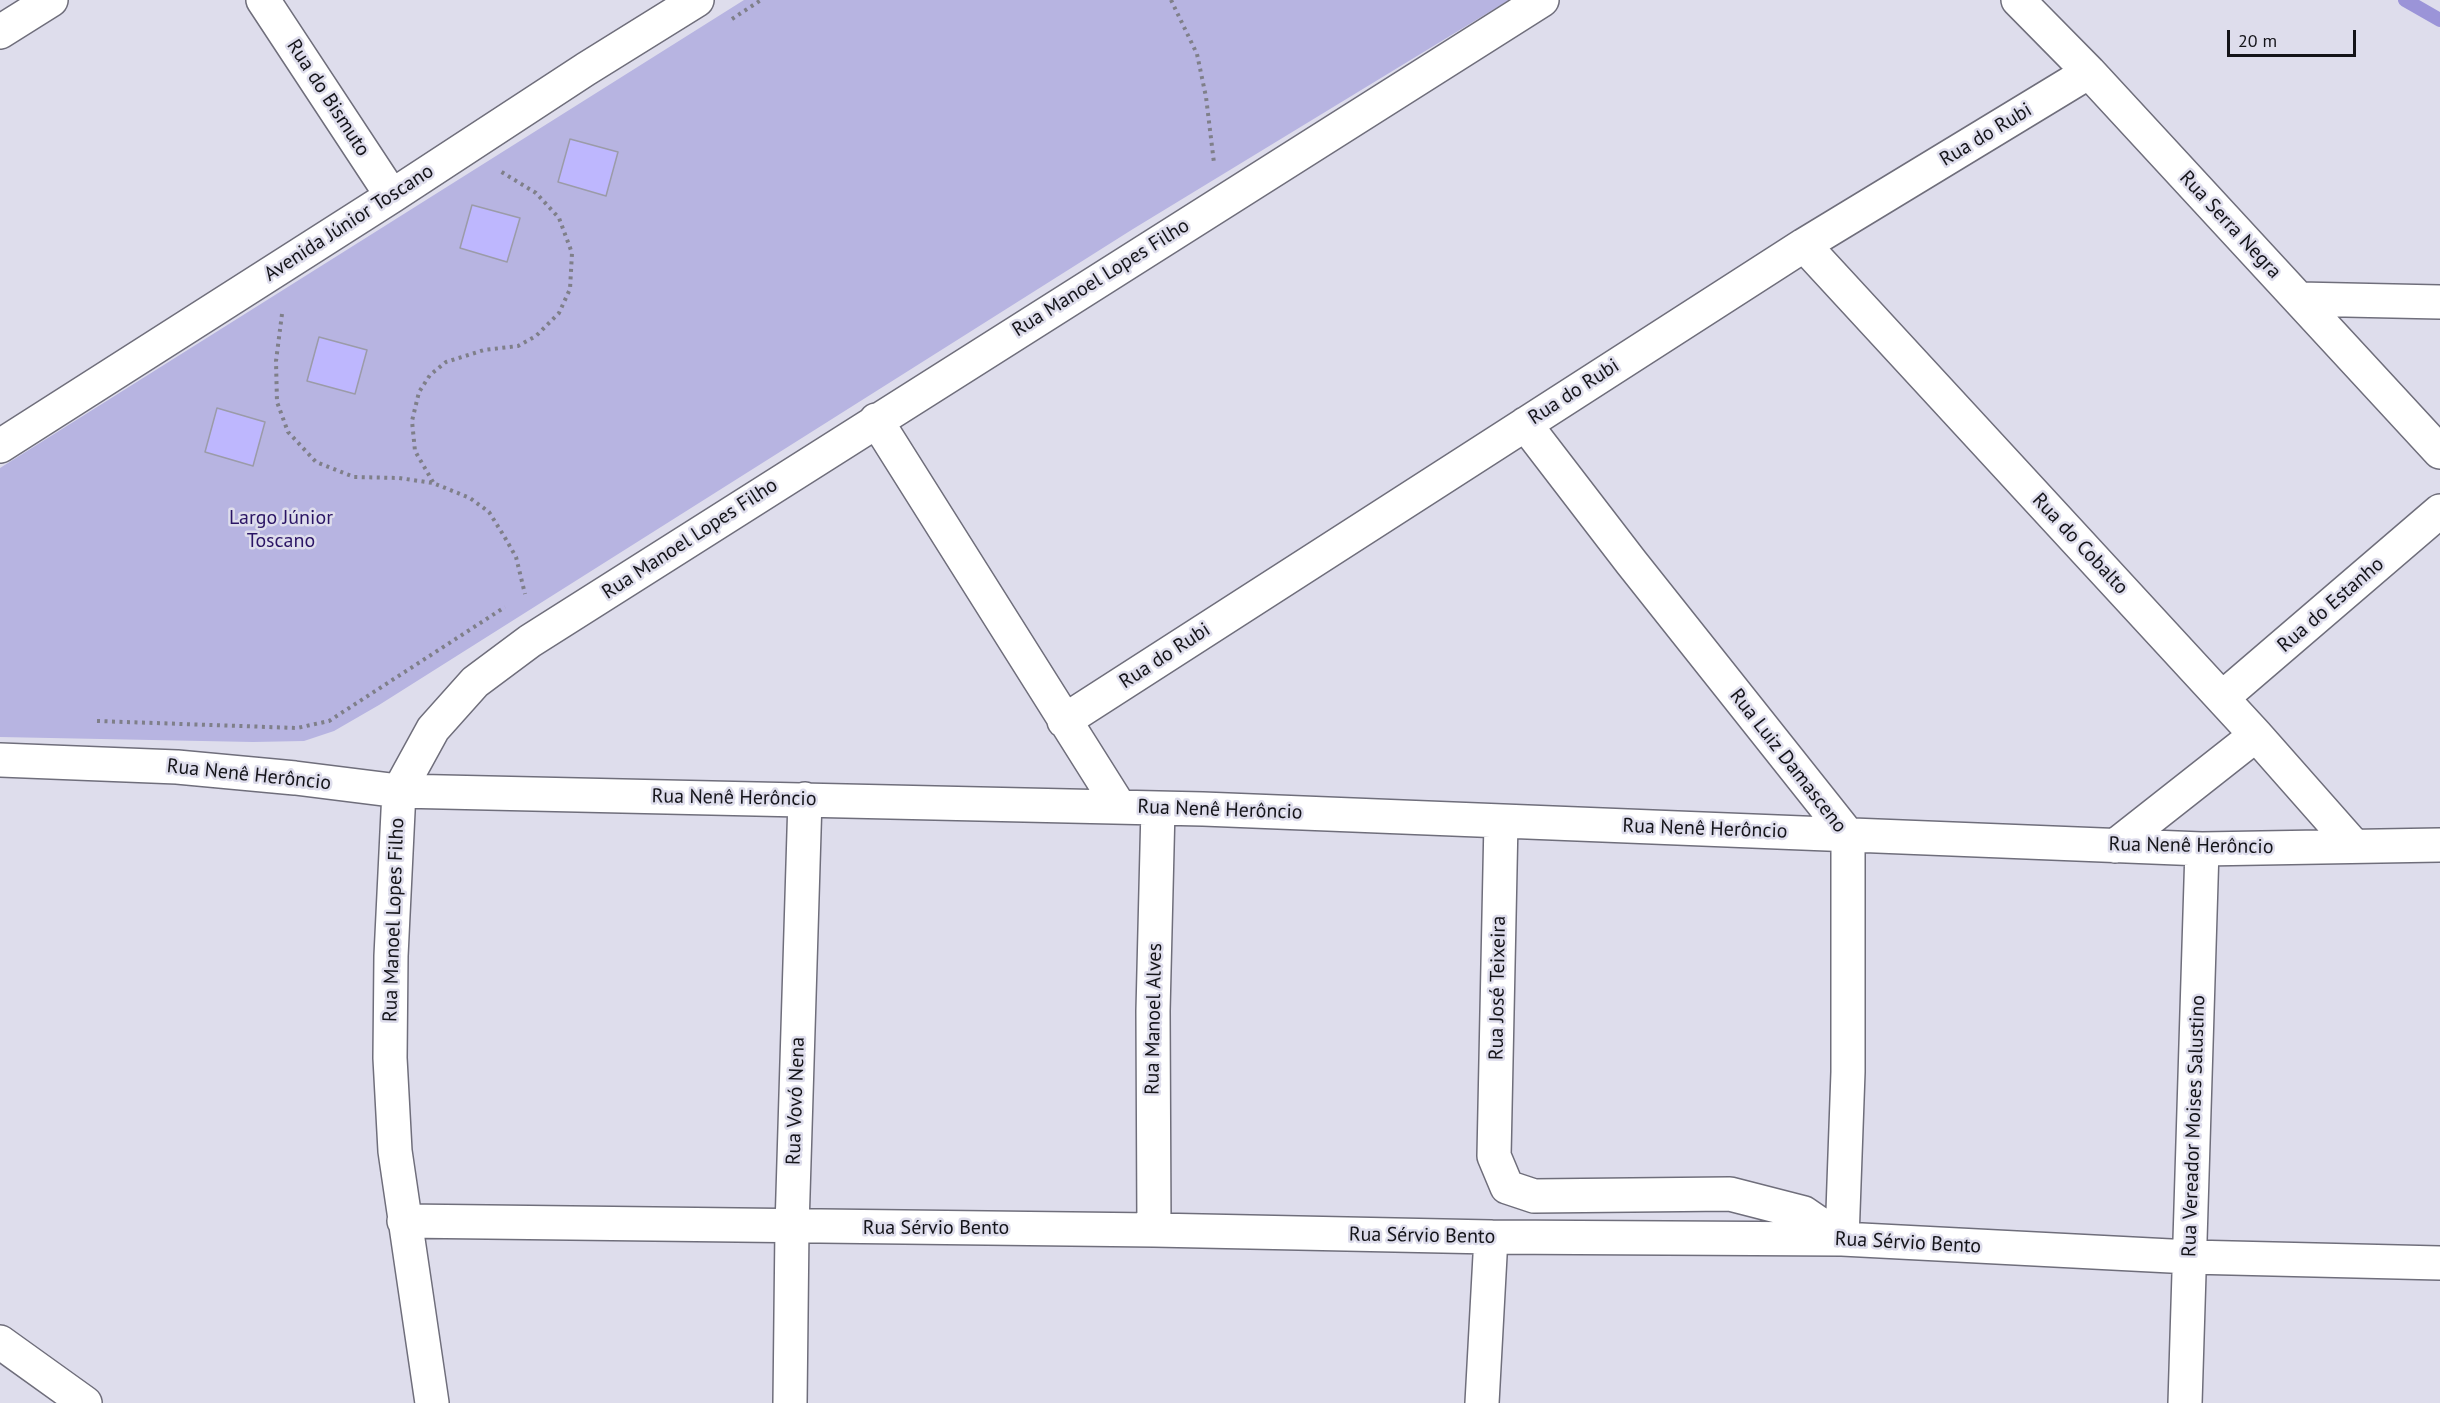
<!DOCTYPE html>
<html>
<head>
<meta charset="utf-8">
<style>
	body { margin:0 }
	#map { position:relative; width:2440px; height:1403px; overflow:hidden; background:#deddec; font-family:"PT Sans",sans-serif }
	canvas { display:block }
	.scale { position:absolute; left:2227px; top:30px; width:129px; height:27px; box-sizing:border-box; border:3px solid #141419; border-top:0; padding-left:8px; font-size:18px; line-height:21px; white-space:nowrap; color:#141419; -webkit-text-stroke:4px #deddec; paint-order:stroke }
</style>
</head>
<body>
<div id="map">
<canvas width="2440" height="1403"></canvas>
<div class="scale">20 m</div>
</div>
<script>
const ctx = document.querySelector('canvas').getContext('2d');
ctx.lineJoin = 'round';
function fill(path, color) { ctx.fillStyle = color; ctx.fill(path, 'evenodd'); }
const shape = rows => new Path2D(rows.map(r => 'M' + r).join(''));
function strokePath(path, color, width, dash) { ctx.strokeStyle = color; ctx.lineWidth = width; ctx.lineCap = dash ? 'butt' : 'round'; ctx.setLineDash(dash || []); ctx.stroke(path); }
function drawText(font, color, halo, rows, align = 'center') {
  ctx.font = font + ' "PT Sans",sans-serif'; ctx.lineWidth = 5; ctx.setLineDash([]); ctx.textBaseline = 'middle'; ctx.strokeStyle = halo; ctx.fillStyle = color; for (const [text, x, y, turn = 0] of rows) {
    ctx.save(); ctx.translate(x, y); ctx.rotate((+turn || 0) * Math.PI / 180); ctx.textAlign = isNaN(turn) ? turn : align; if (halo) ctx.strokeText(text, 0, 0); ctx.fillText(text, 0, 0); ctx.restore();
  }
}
fill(shape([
	[744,0,1509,0,1133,229,379,705,334,731,304,741,253,742,0,737,0,468]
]), '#b7b4e1');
strokePath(shape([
	[2405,0,2440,20]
]), '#9b94d8', 14);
const building = shape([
	[570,139,618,152,606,196,558,182,570,139],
	[472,205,520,218,507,262,460,248,472,205],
	[319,337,367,350,355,394,307,381,319,337],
	[217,408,265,422,253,466,205,452,217,408]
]);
fill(building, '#beb7fe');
strokePath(building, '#9b9ba8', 1.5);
const minor = shape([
	[263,0,392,196],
	[2018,0,2089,72,2440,452],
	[0,32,51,0],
	[1804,245,2256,735,2354,846],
	[2299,299,2440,302],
	[876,420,1119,806],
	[1525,424,1631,562,1848,835,1848,1072,1842,1239],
	[0,446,392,196,586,69,697,0],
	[2222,698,2440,511],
	[1064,721,1804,245,2089,72],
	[0,760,177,767,295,778,399,791,1203,809,2202,849,2440,845],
	[1501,821,1494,1156,1507,1187,1534,1196,1730,1194,1804,1213,1842,1239],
	[2115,846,2256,735],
	[404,1221,1154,1230,1491,1237,1842,1239,2190,1257,2440,1263],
	[1154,1230,1153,1011,1158,808],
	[0,1342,85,1403],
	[432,1403,395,1151,390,1058,391,956,399,791,433,729,475,682,530,641,1542,0],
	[790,1403,792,1227,805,799],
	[1482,1403,1491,1237],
	[2185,1403,2202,849]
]);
strokePath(minor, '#6f6e7b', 36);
strokePath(shape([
	[1171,0,1197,54,1206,97,1214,163],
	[732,19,761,0],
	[282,314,276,361,277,402,288,432,316,462,354,477,399,478,433,483,470,498,489,512,504,536,516,557,525,594],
	[433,482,415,451,412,421,419,392,430,375,446,362,484,350,518,346,536,336,559,313,570,289,572,253,559,218,536,193,500,171],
	[97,721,297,728,329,721,505,607]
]), '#7f7f89', 4, [3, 4.5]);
strokePath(minor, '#fff', 33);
drawText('20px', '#141419', '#deddec', [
	["Rua do Bismuto",328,98,57],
	["Rua do Rubi",1986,135,-31],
	["Avenida Júnior Toscano",349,223,-33],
	["Rua Serra Negra",2230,225,47],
	["Rua Manoel Lopes Filho",1101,278,-32],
	["Rua do Rubi",1574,392,-33],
	["Rua Manoel Lopes Filho",690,539,-33],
	["Rua do Cobalto",2080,544,47],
	["Rua do Estanho",2331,605,-41],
	["Rua do Rubi",1165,656,-33],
	["Rua Luiz Damasceno",1788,761,52],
	["Rua Nenê Herôncio",249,775,6],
	["Rua Nenê Herôncio",734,798,1],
	["Rua Nenê Herôncio",1220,810,2],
	["Rua Nenê Herôncio",1705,829,2],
	["Rua Nenê Herôncio",2191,846,1],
	["Rua Manoel Lopes Filho",394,920,-88],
	["Rua José Teixeira",1498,988,-89],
	["Rua Manoel Alves",1154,1019,-89],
	["Rua Vovó Nena",796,1101,-88],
	["Rua Vereador Moises Salustino",2194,1126,-88],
	["Rua Sérvio Bento",936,1228],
	["Rua Sérvio Bento",1422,1236,1],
	["Rua Sérvio Bento",1908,1243,3]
]);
drawText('20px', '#2b1565', '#deddec', [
	["Largo Júnior",281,518],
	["Toscano",281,541]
]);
</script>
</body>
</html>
